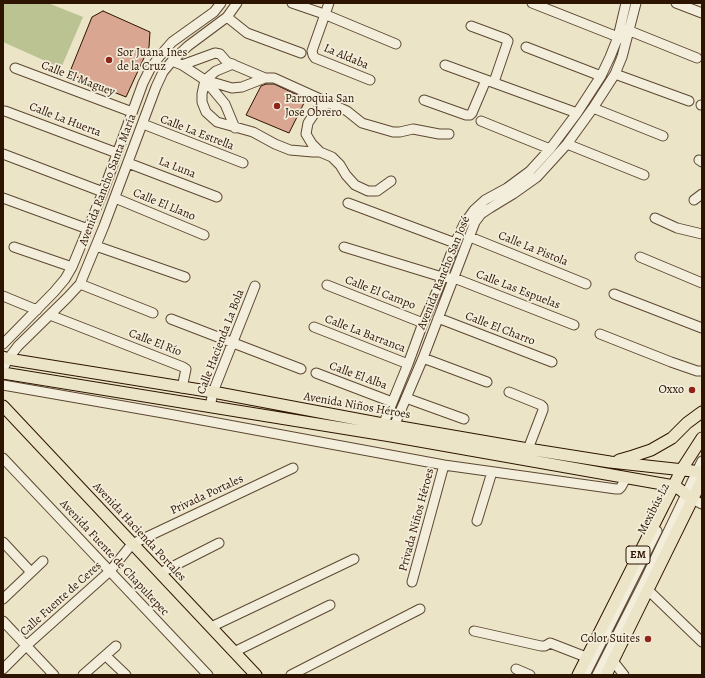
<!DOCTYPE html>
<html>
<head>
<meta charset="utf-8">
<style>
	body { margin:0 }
	#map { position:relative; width:705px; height:678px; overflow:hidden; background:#ece4c7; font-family:Alegreya,serif }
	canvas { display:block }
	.frame { position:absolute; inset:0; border:4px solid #2d1400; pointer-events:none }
</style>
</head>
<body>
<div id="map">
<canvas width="705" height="678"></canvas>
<div class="frame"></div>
</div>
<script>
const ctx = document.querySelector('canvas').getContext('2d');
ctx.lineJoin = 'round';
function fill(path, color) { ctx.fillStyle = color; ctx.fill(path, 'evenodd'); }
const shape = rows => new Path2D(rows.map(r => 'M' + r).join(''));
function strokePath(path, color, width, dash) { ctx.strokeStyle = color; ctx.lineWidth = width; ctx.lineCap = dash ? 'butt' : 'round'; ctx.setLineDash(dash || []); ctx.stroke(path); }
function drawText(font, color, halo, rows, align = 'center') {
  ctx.font = font + ' Alegreya,serif'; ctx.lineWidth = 3.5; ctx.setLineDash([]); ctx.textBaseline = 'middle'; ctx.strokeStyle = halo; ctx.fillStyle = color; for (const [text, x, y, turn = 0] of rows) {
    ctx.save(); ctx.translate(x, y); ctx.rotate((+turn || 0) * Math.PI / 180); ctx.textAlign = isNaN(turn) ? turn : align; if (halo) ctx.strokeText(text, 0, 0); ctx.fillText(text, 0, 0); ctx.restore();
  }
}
fill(shape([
	[3,3,48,3,83,17,61,68,3,42]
]), '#bbc393');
const building = shape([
	[103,11,150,32,149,47,126,97,69,74,92,17,103,11],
	[266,84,274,84,306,99,289,133,246,115,261,86,266,84]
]);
fill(building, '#d9a692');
strokePath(building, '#2d1400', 1);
const minor = shape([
	[292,3,324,14,396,44],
	[329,3,312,51,313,55,315,58,370,80],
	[532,3,623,39],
	[676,3,702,13],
	[227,17,247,33,301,53],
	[471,26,506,39,508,41,494,82],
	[625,29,697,58],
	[526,47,601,76],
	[172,61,182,65,215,53,220,54,227,62,265,78,274,78,347,111,362,123,393,132,400,132,413,129,439,134,449,134],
	[233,64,216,71,205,80,225,104,235,128],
	[182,65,205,80,232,88,242,87,265,78],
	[445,65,577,113],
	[15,68,132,112],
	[615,74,689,101],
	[205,80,202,94,202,102,206,112,217,122,253,132,275,144,290,150,313,152,320,152,332,157,340,165,346,175,355,185,368,191,377,191,391,181],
	[424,100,466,115,470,115,472,113,486,80],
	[701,105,702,105],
	[593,108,663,136],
	[5,111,117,153],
	[481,121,550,149],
	[143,124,243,163],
	[567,144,644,175],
	[320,152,312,144,306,134,308,123,316,111,328,103],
	[3,154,103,192],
	[699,160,702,162],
	[128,163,217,197],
	[3,198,88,229],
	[115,198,204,235],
	[694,200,702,194],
	[348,203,455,243],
	[655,218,677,228,702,234],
	[470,237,586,284],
	[96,246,185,277],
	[14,247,72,267],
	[344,247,442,277,454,278,574,325],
	[640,257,702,283],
	[80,284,153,313],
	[327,285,423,323],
	[614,294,702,328],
	[3,296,37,310],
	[50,315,183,367,186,369,182,388],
	[438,318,552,362],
	[171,319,301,369],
	[314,327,408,364],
	[600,334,671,362,697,371,702,371],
	[3,344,54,292,65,279,72,267,103,192,143,83,150,69,159,57,172,42,214,12,221,3],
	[423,358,487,382],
	[3,369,8,359,18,346,67,298,80,284,104,226,156,87,163,72,172,61,188,46,227,17,237,3],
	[316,373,392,402],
	[3,385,169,414,444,465,616,489,619,489,621,487,626,478],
	[509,392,541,405,543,407,543,410,528,449],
	[406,398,464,419],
	[210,407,213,392,255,286],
	[381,430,408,364,423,323,437,291,455,243,464,224,474,210,485,200,507,188,530,171,550,149,577,113,601,76,610,57,618,37,626,3],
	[392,431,423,358,475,222,481,214,490,208,513,194,537,177,567,144,593,108,615,74,622,57,636,3],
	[3,458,208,675],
	[692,499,702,504],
	[477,521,492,472],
	[3,542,31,572],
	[160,573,219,543],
	[412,582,444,465],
	[648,590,702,642],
	[3,599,43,561],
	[3,621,54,675],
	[211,627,354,559],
	[474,631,541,646,545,646,550,643,586,657],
	[234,652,330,605],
	[106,656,126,675],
	[613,661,624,675],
	[3,669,26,646,110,571,132,544,293,468],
	[516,669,530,675],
	[83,675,116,646],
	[291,675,420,609],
	[585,675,657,531],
	[597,675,644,582,702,461]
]);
const major = shape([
	[3,357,8,359,213,392,383,424,528,449,610,462,702,472],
	[3,373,391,436,674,486,678,488,692,499],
	[3,406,256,675],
	[619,460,633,456,651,450,672,438,687,423,702,412],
	[578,675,682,469,702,438],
	[606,675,702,480]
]);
strokePath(minor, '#5d4832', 11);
strokePath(major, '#2d1400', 13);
strokePath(minor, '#f3eddb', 9);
strokePath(major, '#ece4c7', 11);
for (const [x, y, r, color] of [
	[109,60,4,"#8f2418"],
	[277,106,4,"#8f2418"],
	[692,390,4,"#8f2418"],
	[648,639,4,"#8f2418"]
]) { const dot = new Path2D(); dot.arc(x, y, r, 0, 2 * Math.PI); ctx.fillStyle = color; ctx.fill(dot); strokePath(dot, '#f3eddb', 1.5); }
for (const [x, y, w] of [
	[638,555,24]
]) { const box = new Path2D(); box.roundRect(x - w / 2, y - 9, w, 18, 3); ctx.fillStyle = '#f3eddb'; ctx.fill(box); strokePath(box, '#2d1400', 1); }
drawText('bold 11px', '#2d1400', null, [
	["EM",638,555]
]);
drawText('12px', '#2d1400', '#f3eddb', [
	["Sor Juana Ines",117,53],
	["de la Cruz",117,67],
	["Parroquia San",285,99],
	["Jose Obrero",285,113],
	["Oxxo",684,390,"right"],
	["Color Suites",640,639,"right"]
], 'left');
drawText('12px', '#2d1400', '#f3eddb', [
	["La Aldaba",346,57,23],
	["Calle El Maguey",78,79,21],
	["Calle La Huerta",65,120,21],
	["Calle La Estrella",197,133,21],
	["La Luna",177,168,21],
	["Avenida Rancho Santa María",108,180,-69],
	["Calle El Llano",164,205,22],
	["Calle La Pistola",533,249,22],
	["Avenida Rancho San José",444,273,-68],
	["Calle Las Espuelas",518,290,21],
	["Calle El Campo",380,293,21],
	["Calle El Charro",500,329,21],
	["Calle La Barranca",365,334,21],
	["Calle Hacienda La Bola",221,342,-69],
	["Calle El Río",155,343,21],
	["Calle El Alba",358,376,20],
	["Avenida Niños Héroes",357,406,10],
	["Privada Portales",207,495,-25],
	["Mexibús L2",654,509,-63],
	["Privada Niños Héroes",417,520,-75],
	["Avenida Hacienda Portales",139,532,47],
	["Avenida Fuente de Chapultepec",114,558,47],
	["Calle Fuente de Ceres",61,599,-42]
]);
</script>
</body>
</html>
